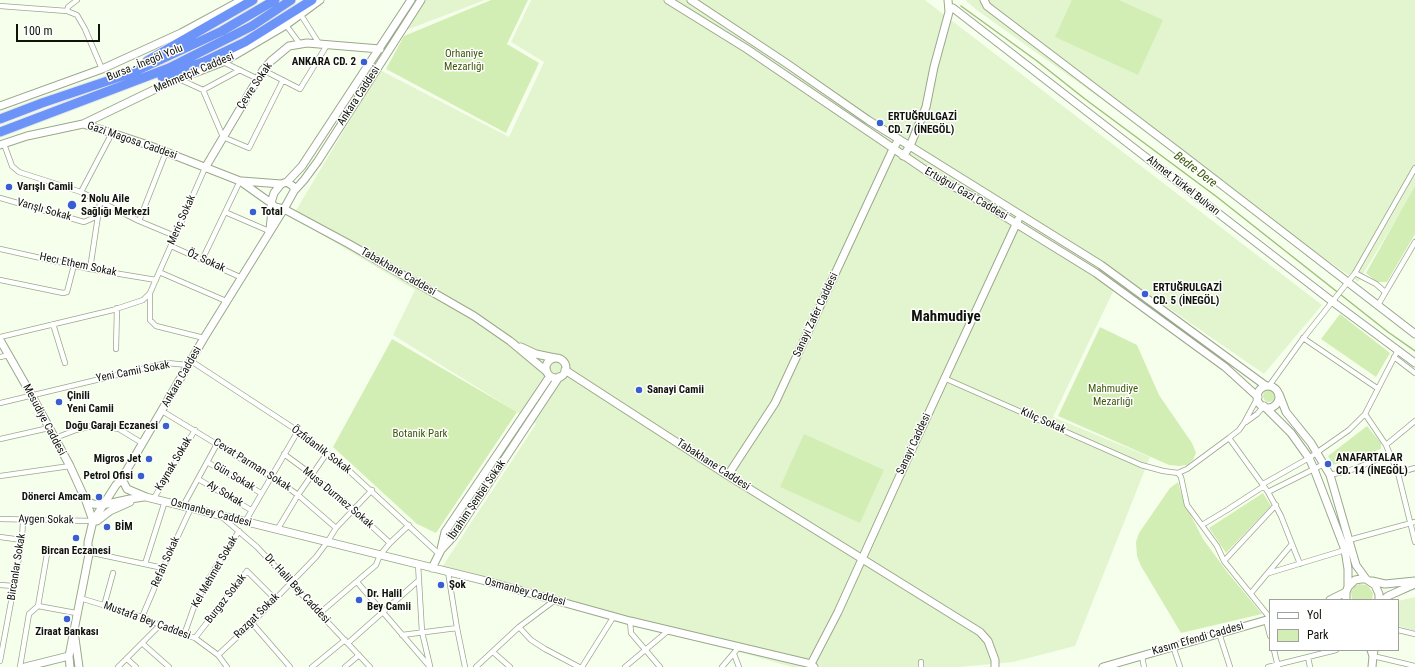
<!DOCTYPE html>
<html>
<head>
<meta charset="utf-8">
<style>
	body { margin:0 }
	#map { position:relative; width:1415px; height:667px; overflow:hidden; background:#f6ffec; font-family:"Roboto Condensed",sans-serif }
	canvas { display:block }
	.legend { position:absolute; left:1269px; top:599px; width:130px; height:52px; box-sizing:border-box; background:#fff; border:1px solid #9fa19d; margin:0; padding:5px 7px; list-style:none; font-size:12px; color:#0f1309 }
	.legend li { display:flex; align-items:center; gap:8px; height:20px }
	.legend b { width:20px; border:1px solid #9fa19d }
	.scale { position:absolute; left:16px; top:24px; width:84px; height:18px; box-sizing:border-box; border:2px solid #0f1309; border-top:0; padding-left:5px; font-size:12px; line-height:14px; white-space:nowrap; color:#0f1309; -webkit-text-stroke:3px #fff; paint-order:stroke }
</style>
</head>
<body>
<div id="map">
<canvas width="1415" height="667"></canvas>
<ul class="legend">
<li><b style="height:5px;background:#fff"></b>Yol</li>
<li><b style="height:11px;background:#d3eeb4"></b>Park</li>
</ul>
<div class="scale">100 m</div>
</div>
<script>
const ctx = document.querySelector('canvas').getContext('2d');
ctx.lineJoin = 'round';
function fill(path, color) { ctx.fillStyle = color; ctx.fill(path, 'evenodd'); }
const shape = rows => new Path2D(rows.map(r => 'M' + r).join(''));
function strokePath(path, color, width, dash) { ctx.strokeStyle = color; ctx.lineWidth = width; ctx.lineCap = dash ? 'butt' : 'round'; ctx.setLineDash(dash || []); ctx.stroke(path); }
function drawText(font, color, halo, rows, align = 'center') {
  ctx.font = font + ' "Roboto Condensed",sans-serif'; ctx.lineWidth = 3; ctx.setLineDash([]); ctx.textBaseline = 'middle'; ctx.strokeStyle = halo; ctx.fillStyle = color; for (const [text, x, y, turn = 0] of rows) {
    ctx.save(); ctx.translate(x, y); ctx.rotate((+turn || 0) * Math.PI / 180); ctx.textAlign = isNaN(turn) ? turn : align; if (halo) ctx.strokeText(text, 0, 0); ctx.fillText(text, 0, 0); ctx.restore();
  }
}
fill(shape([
	[425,0,485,0,404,31],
	[531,0,925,0,1322,305,1264,374,1121,275,1053,417,1150,457,1075,646,1013,662,960,667,792,667,442,567,536,424,393,335,415,290,292,217,380,70,509,137,544,62,511,42],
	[965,0,1415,0,1415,189,1358,282,978,11],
	[1415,597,1415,631,1398,626,1398,601]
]), '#e3f5cf');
fill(shape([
	[491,0,528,0,507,44,539,63,506,133,386,69,404,36],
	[1072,0,1119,0,1163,20,1138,75,1055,37],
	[1415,186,1415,234,1387,282,1377,282,1366,273],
	[1340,314,1390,353,1376,377,1321,339],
	[1100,327,1137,345,1159,395,1192,443,1196,453,1193,460,1187,465,1179,466,1169,465,1058,416],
	[392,339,517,412,436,533,417,524,333,447],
	'1263 396a6 6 0 1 1 12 0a6 6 0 1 1-12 0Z',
	[1367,426,1381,443,1381,449,1333,465,1328,456],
	[804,434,884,470,860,523,780,487],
	[1178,482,1181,493,1186,506,1203,539,1228,573,1262,614,1181,633,1141,566,1137,556,1136,542,1139,533,1170,488],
	[1263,493,1271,506,1226,553,1209,528],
	[1359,584,1366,585,1369,587,1373,593,1372,600,1352,600,1351,592,1355,586]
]), '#d3eeb4');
strokePath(shape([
	[961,6,1037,61,1085,99,1217,197,1388,332,1415,351]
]), '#a1c079', 1.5);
const street = shape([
	[0,6,67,11,77,15,85,29,102,69],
	[67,11,68,7,77,0],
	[301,15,320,45],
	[286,25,300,44],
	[223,62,258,79],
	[240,70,203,90,223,137,249,148,283,80],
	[263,70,300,89,327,45],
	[179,79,203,90],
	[4,144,12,166,19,172,81,192,139,221,175,236],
	[81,192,112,133],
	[0,198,84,222,98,216,100,202],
	[225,212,269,231],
	[139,221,166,152],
	[171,246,240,277],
	[0,249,90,269,156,280],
	[202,260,240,181],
	[90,269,98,216],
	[159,272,226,301],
	[1355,273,1376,284,1385,292],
	[0,280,63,293,67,292,74,265],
	[1378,305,1415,242],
	[53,324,65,363],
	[0,337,113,310,143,300,150,293],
	[204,338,156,326,150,320,150,293,205,168],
	[1303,338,1377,388],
	[116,349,117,308],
	[0,357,9,355],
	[1394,357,1415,373],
	[191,361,298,431,345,467,439,554],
	[944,378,1141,465,1163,471,1178,473,1187,469,1229,438,1239,430,1244,423,1258,397],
	[1269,386,1302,340,1355,273,1415,168],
	[0,403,167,363,188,365],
	[162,411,284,485,298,495,336,528],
	[1365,414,1386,445,1398,473,1415,542],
	[1246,422,1257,414,1264,406],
	[55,438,76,430,96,425,119,429,142,443],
	[1229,438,1268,492,1281,516,1292,544,1251,593],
	[0,439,49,428],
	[1386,445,1415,421],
	[284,454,311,474,353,509,390,543],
	[207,462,261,493],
	[1178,473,1181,477,1187,505,1217,546,1224,561,1270,618],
	[1398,473,1415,468],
	[1330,475,1354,469,1390,454],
	[0,476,70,466],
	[198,479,251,510],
	[1263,484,1309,458,1349,430,1365,414,1398,350],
	[1268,492,1324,464],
	[154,498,195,430],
	[183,506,217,444],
	[222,517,257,547,370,667],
	[0,519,93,521],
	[245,522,298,431],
	[1202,525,1227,510,1264,486],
	[277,530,298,495,327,453],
	[0,537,22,540],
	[1349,540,1415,522],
	[1292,544,1300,564],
	[88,552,163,568],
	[1224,561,1276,505],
	[145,564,165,501],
	[418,564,422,632,430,666],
	[448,572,457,628,465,667],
	[1269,573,1345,550],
	[357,582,430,667],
	[0,585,14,586],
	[80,598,142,617,173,631,195,638,218,655,227,667],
	[38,606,76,613],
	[104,606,113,573],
	[320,613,376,565,380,555,390,543,409,525],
	[142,617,163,568,191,508],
	[1266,620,1270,636],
	[630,621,631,633,660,667],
	[252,623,290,667],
	[519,627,531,640,545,649,579,667],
	[1398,630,1415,634],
	[1219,633,1230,667],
	[184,635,195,604,217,565,239,531],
	[402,635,457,628],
	[195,638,247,571,275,599],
	[348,643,419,580],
	[143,644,169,667],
	[1173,646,1180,667],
	[1274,650,1278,667],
	[493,652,510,667],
	[734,654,739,667],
	[218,655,252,623,316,557,328,541,336,528,372,490],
	[1142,656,1144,667],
	[1373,656,1415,666],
	[1308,657,1310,667],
	[127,659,136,667],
	[0,661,14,586,22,540,23,520],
	[20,667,29,614,38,606,47,554],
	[118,667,160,625],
	[312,667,345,640],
	[345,667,359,655],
	[476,667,519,627,555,600],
	[582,667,614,616],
	[625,667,669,630],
	[722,667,739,647],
	[921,667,921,662],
	[1268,667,1336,650]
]);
const secondary = shape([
	[668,0,747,49,934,176,973,197,1096,273,1225,367,1258,397],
	[691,0,786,63,868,120,1101,265,1266,386],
	[984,0,987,6,1183,155,1415,334],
	[953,8,1333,302,1415,363],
	[0,106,102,69,181,33,242,0],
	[83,124,166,84,223,62,286,25,320,0],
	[0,145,27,136,83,124,112,133,148,145,240,181,271,203,272,211,270,229],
	[903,156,910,146,926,107,934,67,949,12,948,0],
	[205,168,263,70,271,61,289,46,307,43,380,49],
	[242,181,281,184],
	[287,182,302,166,411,0],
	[287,182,294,187,294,191,284,209,275,207,271,203,274,193,281,184,287,182],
	[294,191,304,180,318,161,421,0],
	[0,340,32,396,70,466,86,501,93,521],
	[521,347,536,354,555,358],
	'546 368a10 10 0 1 1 20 0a10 10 0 1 1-20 0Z',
	[565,370,724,473,980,632,988,641,995,660,995,667],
	'1257 397a11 11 0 1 1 22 0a11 11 0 1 1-22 0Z',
	[1279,394,1286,412,1311,443,1330,475,1356,565,1366,579],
	[1264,406,1291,433,1309,458,1314,469,1345,550,1348,569,1348,587],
	[124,475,123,481,127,489,146,497,486,581,630,621,811,664,814,667],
	[728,475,775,403,893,149,899,139],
	[86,501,93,504,102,505,130,499,144,497],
	[93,521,97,521,110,511,130,502],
	[441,549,445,532,550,376],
	[88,552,88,542,93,521,116,485,121,480,204,338,284,209,349,244,474,316,510,341,546,371],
	[432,568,441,550,453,537,559,377],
	[1372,581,1385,584,1415,581],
	[1330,600,1346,592],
	[1346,600,1346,592,1348,587,1355,580,1361,579,1366,579,1375,585,1379,594,1379,600],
	[1383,600,1388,596,1415,584],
	[75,638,79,667],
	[1371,650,1373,656,1374,650],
	[811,664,838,612,906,462,1018,220],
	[25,667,69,656],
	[70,667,69,656,90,549],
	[1103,667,1270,619],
	[1372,667,1373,656]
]);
const highway = shape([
	[147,61,253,0],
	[162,77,203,62,245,42,312,0],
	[0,119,42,103,134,72,222,31,275,0],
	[0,132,169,68,252,26,291,0]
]);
strokePath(street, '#9aa88b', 6);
strokePath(secondary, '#9aa88b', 9);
strokePath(highway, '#e7e7e6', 11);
strokePath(street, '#fff', 4.5);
strokePath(secondary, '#fff', 7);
strokePath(highway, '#6c94f8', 9);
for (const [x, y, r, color] of [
	[364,62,4,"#385ecf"],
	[880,123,4,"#385ecf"],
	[9,187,4,"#385ecf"],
	[72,205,5,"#385ecf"],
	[253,212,4,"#385ecf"],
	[1145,294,4,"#385ecf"],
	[639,390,4,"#385ecf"],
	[59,402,4,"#385ecf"],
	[166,426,4,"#385ecf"],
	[149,459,4,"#385ecf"],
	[1328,464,4,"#385ecf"],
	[141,476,4,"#385ecf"],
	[99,497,4,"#385ecf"],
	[107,527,4,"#385ecf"],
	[76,538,4,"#385ecf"],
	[441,585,4,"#385ecf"],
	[359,600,4,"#385ecf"],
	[67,619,4,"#385ecf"]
]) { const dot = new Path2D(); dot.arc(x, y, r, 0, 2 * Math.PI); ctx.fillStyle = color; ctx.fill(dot); strokePath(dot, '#fff', 1.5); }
drawText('11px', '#3c5707', '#fff', [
	["Orhaniye",464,54],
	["Mezarlığı",464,67],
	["Mahmudiye",1113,389],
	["Mezarlığı",1113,402],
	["Botanik Park",420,434]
]);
drawText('bold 11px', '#0f1309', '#fff', [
	["ANKARA CD. 2",356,62,"right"],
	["ERTUĞRULGAZİ",888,117],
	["CD. 7 (İNEGÖL)",888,130],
	["Varışlı Camii",17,187],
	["2 Nolu Aile",81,199],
	["Sağlığı Merkezi",81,212],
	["Total",261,212],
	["ERTUĞRULGAZİ",1153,288],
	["CD. 5 (İNEGÖL)",1153,301],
	["Sanayi Camii",647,390],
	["Çinili",67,396],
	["Yeni Camii",67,409],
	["Doğu Garajı Eczanesi",158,426,"right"],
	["ANAFARTALAR",1336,458],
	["CD. 14 (İNEGÖL)",1336,471],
	["Migros Jet",141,459,"right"],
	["Petrol Ofisi",133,476,"right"],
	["Dönerci Amcam",91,497,"right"],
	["BİM",115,527],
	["Bircan Eczanesi",76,551,"center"],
	["Şok",449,585],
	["Dr. Halil",367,594],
	["Bey Camii",367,607],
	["Ziraat Bankası",67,632,"center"]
], 'left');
drawText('11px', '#0f1309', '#fff', [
	["Bursa - İnegöl Yolu",145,63,-22],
	["Mehmetçik Caddesi",194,73,-23],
	["Çevre Sokak",255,86,-56],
	["Ankara Caddesi",359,96,-57],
	["Gazi Magosa Caddesi",132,141,19],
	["Ahmet Türkel Bulvarı",1183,186,38],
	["Ertuğrul Gazi Caddesi",966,194,30],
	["Varışlı Sokak",44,210,16],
	["Meriç Sokak",182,220,-66],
	["Öz Sokak",206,261,24],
	["Hecı Ethem Sokak",78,265,12],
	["Tabakhane Caddesi",398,272,30],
	["Sanayi Zafer Caddesi",816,315,-65],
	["Yeni Camii Sokak",133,372,-11],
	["Ankara Caddesi",182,377,-60],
	["Mesudiye Caddesi",44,420,62],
	["Kılıç Sokak",1043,421,24],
	["Sanayi Caddesi",914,444,-65],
	["Özfidanlık Sokak",321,450,37],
	["Kaynak Sokak",174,464,-59],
	["Cevat Parman Sokak",252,465,32],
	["Tabakhane Caddesi",713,465,33],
	["Gün Sokak",234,477,30],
	["Ay Sokak",225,494,31],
	["Musa Durmez Sokak",338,498,40],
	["İbrahim Şenbel Sokak",477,500,-56],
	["Osmanbey Caddesi",211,513,15],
	["Aygen Sokak",46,520,1],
	["Refah Sokak",166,562,-66],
	["Bircanlar Sokak",17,567,-81],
	["Kel Mehmet Sokak",215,572,-60],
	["Dr. Halil Bey Caddesi",297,589,47],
	["Osmanbey Caddesi",525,592,15],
	["Burgaz Sokak",226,599,-52],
	["Razgat Sokak",257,616,-45],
	["Mustafa Bey Caddesi",147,621,20],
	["Kasım Efendi Caddesi",1198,639,-16]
]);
drawText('italic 12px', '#3b5606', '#fff', [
	["Bedre Dere",1195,170,37]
]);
drawText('bold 15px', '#0f1309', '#fff', [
	["Mahmudiye",946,317]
]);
</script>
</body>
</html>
